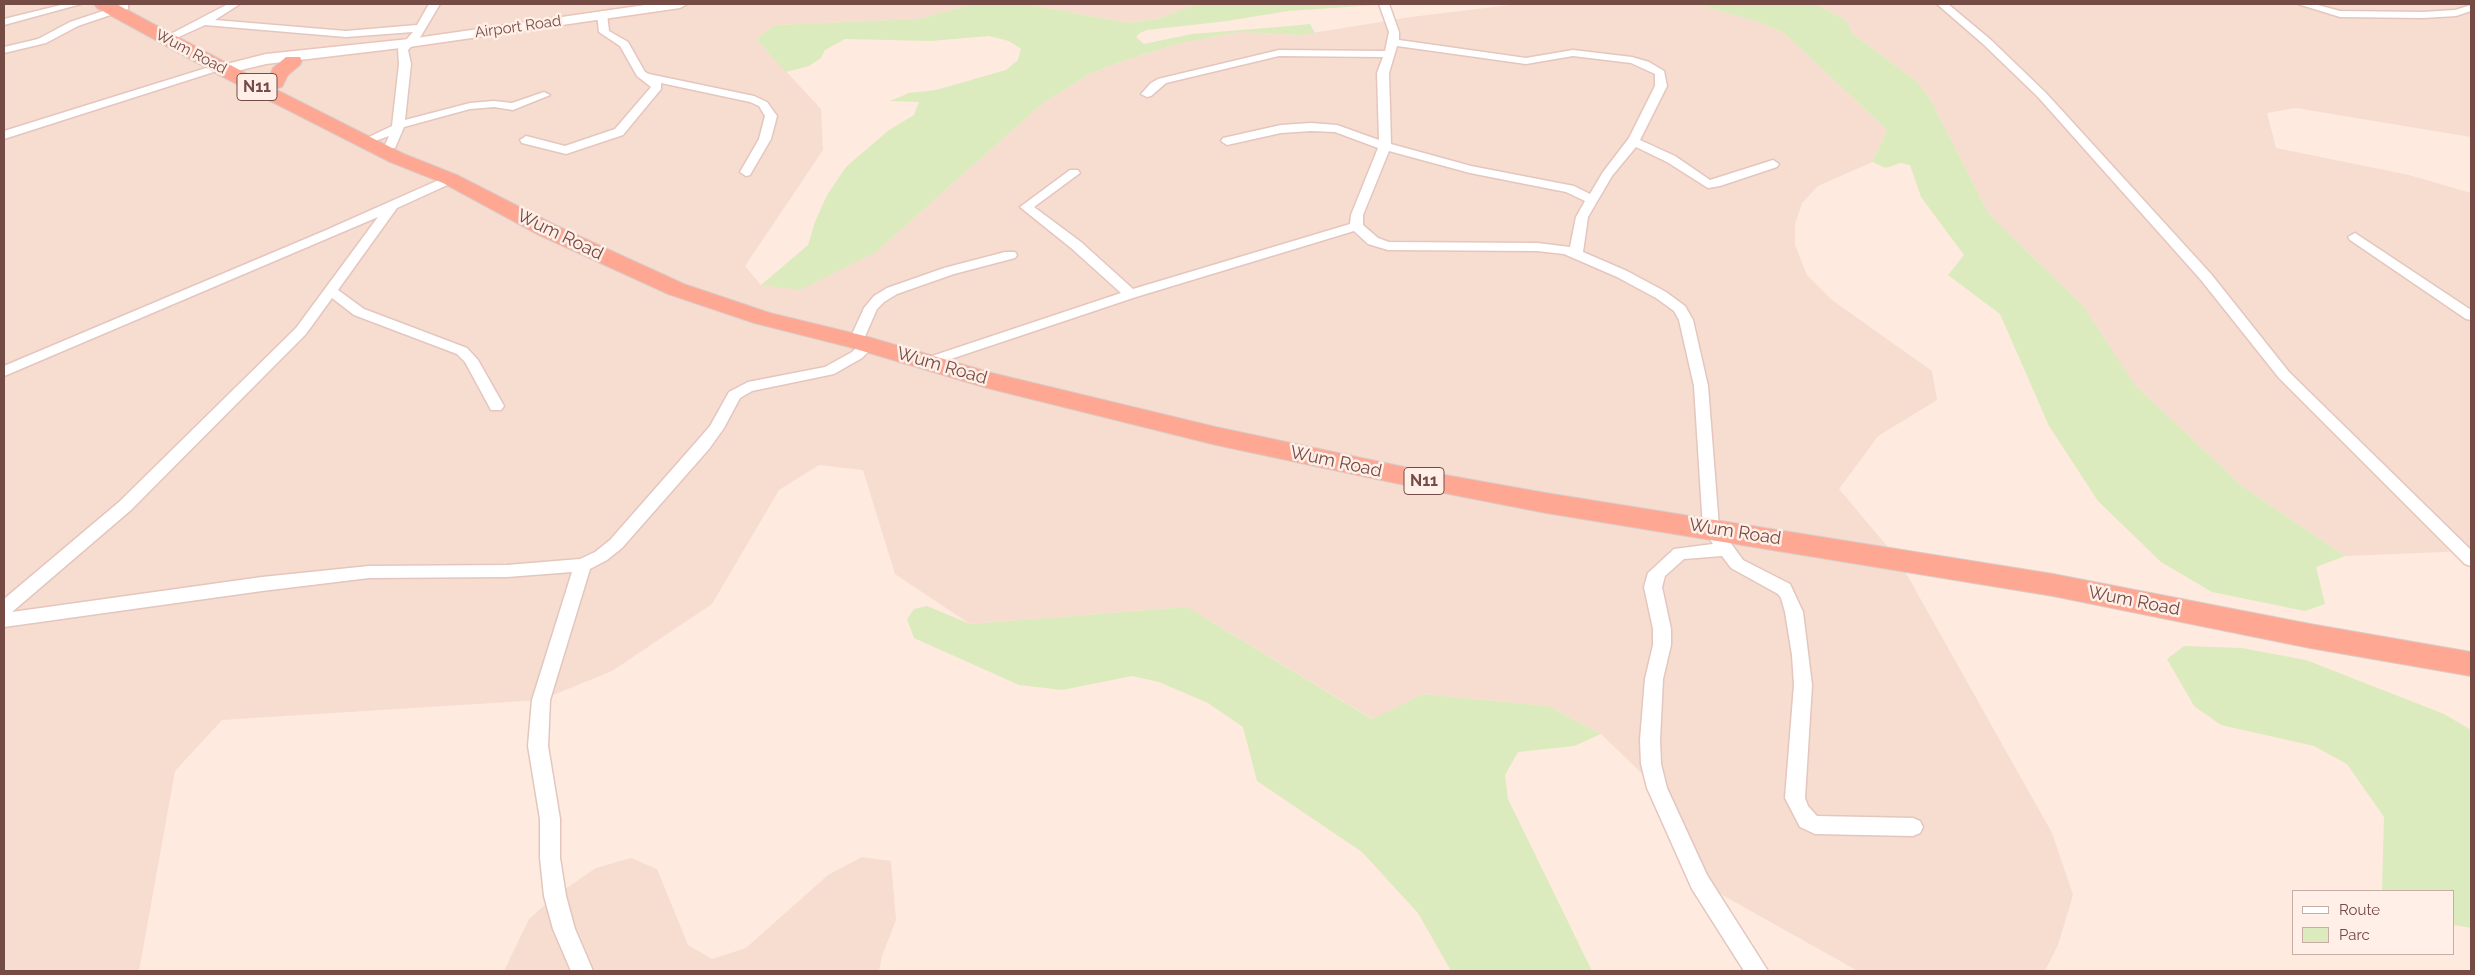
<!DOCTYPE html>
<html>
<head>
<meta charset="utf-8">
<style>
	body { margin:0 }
	#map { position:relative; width:2475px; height:975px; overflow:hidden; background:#feeadf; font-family:Raleway,sans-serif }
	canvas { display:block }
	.frame { position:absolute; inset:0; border:5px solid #754b46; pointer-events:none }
	.legend { position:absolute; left:2292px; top:890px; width:162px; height:65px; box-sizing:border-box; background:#ffefe7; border:1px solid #c8ada7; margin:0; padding:6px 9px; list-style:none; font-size:15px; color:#754b46 }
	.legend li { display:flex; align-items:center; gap:10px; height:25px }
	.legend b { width:25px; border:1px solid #c8ada7 }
</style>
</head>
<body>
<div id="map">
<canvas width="2475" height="975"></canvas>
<div class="frame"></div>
<ul class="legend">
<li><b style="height:6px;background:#fff"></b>Route</li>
<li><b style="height:14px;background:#dcebbd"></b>Parc</li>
</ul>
</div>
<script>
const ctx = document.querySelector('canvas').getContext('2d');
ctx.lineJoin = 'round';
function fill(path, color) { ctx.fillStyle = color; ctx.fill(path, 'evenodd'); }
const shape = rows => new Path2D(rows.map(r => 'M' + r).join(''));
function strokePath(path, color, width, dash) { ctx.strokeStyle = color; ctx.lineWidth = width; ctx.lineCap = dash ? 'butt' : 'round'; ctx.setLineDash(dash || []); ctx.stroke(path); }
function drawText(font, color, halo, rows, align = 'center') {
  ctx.font = font + ' Raleway,sans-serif'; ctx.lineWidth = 5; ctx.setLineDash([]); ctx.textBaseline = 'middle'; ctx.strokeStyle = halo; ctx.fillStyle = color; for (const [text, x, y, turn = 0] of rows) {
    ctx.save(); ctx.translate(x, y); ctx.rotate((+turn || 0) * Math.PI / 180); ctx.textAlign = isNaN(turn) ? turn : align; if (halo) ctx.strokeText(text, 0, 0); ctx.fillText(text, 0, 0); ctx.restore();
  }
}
fill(shape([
	[4,4,972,4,919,19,775,25,756,39,821,109,823,150,745,266,761,285,876,252,1043,103,1090,74,1119,62,1181,43,1239,32,1300,35,1411,17,1518,4,1697,4,1758,22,1784,33,1887,130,1872,162,1818,186,1802,203,1795,224,1795,245,1807,275,1832,300,1932,371,1937,400,1878,436,1839,489,1898,559,2052,833,2073,895,2058,945,2045,971,1858,971,1699,882,1657,788,1601,734,1548,706,1423,694,1373,719,1187,607,970,624,895,574,863,470,819,465,779,490,712,604,612,671,541,700,222,720,175,771,139,971,4,971],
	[1025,4,1196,4,1161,18,1129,23],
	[1816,4,2471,4,2471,137,2296,108,2267,113,2276,148,2409,175,2471,193,2471,547,2466,551,2345,556,2242,486,2135,385,2083,306,1989,214,1929,97,1915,80,1853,34,1846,20],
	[862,857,891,861,896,920,882,956,879,971,504,971,529,919,555,896,596,868,631,858,657,869,688,945,712,959,746,948,828,875]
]), '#f7dcd0');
fill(shape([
	[972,4,1025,4,1129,23,1161,18,1196,4,1392,4,1288,11,1227,21,1147,30,1140,33,1136,37,1144,44,1192,34,1290,26,1310,24,1315,33,1300,35,1239,32,1181,43,1119,62,1090,74,1043,103,876,252,800,290,761,285,808,245,815,222,827,195,846,167,889,130,914,115,919,102,890,101,909,93,936,90,1006,70,1018,60,1021,49,1009,41,989,36,931,41,845,39,825,50,821,58,809,66,786,72,756,39,775,25,919,19],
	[1697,4,1816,4,1846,20,1853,34,1915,80,1929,97,1989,214,2083,306,2135,385,2242,486,2345,556,2316,567,2325,604,2305,611,2212,592,2161,562,2098,501,2049,426,2000,314,1948,275,1964,255,1921,197,1910,165,1900,163,1886,168,1872,162,1887,130,1784,33,1758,22],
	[927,606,970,624,1187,607,1372,719,1423,694,1548,706,1601,734,1574,746,1518,752,1505,775,1508,799,1592,971,1451,971,1418,913,1362,852,1257,781,1243,727,1208,703,1159,682,1132,676,1062,690,1019,685,914,638,907,619,914,609],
	[2184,646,2242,648,2306,660,2444,714,2471,730,2471,928,2454,925,2454,891,2384,891,2382,889,2384,817,2347,764,2314,746,2221,725,2194,706,2167,659]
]), '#dcebbd');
const minor = shape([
	[65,4,81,4,4,25,4,19,65,4],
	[124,4,128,5,128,9,78,26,46,43,4,53,4,47,38,39,70,22,124,4],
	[228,4,240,4,215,20,346,31,417,25,429,4,440,4,421,36,408,50,411,64,405,120,470,103,494,101,512,103,544,92,550,95,513,110,494,107,470,109,404,127,395,148,387,148,385,145,389,136,375,141,369,137,392,126,399,64,398,49,413,32,346,37,205,25,170,41,166,42,161,39,228,4],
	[1379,4,1389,4,1399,32,1399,40,1526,58,1573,50,1632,57,1649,62,1664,71,1667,86,1640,140,1675,156,1710,180,1773,160,1779,164,1777,167,1720,186,1708,188,1667,162,1636,147,1612,176,1588,217,1583,252,1627,271,1666,292,1685,306,1693,320,1708,386,1719,527,1743,560,1790,584,1803,612,1812,685,1805,798,1808,806,1817,816,1913,818,1920,821,1923,827,1920,833,1913,836,1815,834,1800,827,1785,798,1794,685,1792,655,1785,612,1781,598,1778,594,1731,568,1722,556,1684,559,1665,576,1662,587,1671,629,1671,645,1663,679,1660,740,1661,764,1667,788,1707,875,1768,971,1744,971,1692,889,1647,788,1641,764,1640,740,1645,679,1653,645,1653,629,1644,587,1648,573,1674,549,1713,544,1703,528,1694,386,1679,320,1674,311,1656,298,1617,277,1564,254,1537,251,1388,250,1368,244,1354,231,1136,297,933,365,923,365,921,362,923,359,1121,293,1071,248,1020,207,1070,170,1078,170,1080,173,1034,207,1081,242,1133,289,1350,224,1351,215,1378,148,1335,132,1311,131,1281,133,1227,145,1221,141,1223,138,1281,125,1311,123,1337,125,1379,140,1377,73,1383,57,1279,56,1166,83,1151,96,1147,97,1141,94,1151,83,1158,79,1279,50,1385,51,1389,32,1379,4],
	[1397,46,1526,64,1573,56,1631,63,1655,74,1655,86,1629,138,1603,172,1590,194,1574,186,1471,166,1391,144,1389,73,1397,46],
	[1389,151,1470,173,1566,192,1585,201,1576,217,1570,247,1537,243,1389,242,1378,238,1363,225,1363,215,1389,151],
	[1937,4,1948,4,1991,40,2046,93,2211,274,2289,372,2471,550,2471,566,2465,564,2279,378,2201,280,2038,97,1983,44,1937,4],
	[2298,4,2314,4,2340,11,2423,12,2455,10,2471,5,2471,11,2456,16,2423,18,2340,17,2298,4],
	[602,11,607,14,609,31,628,42,645,72,649,74,754,96,767,102,777,116,771,139,750,175,746,176,740,172,759,139,765,116,759,106,750,102,661,83,661,89,623,135,566,154,522,143,520,140,526,136,565,146,615,129,651,87,637,76,620,46,599,32,597,14,602,11],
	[219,64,225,67,223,69,4,139,4,131,219,64],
	[450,175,456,179,454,182,397,208,338,290,364,309,467,348,478,360,504,406,501,410,491,410,465,362,457,354,354,315,332,298,306,334,131,510,12,612,262,577,369,566,507,565,580,559,595,552,610,540,697,441,710,426,729,392,748,382,825,367,852,352,859,345,851,344,849,341,864,308,874,296,887,288,944,268,1005,252,1015,252,1017,255,1015,258,954,274,897,294,884,302,877,309,863,341,873,341,875,344,873,347,862,358,834,374,752,391,740,398,724,428,709,449,622,548,607,560,590,569,550,700,548,746,560,819,560,858,566,896,575,929,593,971,571,971,553,929,544,896,540,858,540,819,528,746,532,700,572,572,507,577,369,578,262,591,4,627,4,599,119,502,296,328,378,217,9,374,4,376,4,366,324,231,450,175],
	[2355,233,2471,310,2471,320,2466,319,2350,240,2348,237,2355,233]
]);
const secondary = shape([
	[652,4,687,4,680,8,409,47,266,64,224,74,216,69,219,66,266,54,409,39,652,4]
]);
const trunk = shape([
	[94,4,116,4,266,84,273,68,286,57,300,57,302,61,300,65,288,75,282,87,275,89,404,154,457,175,555,225,684,284,770,313,865,336,992,373,1216,427,1423,471,1546,493,2053,574,2310,624,2471,652,2471,676,2310,648,2053,596,1546,513,1423,489,1216,445,987,388,849,347,754,323,668,294,539,235,443,183,390,162,223,77,97,8,94,4]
]);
strokePath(minor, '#e4c6be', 3);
strokePath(secondary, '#e9c4ba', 3);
strokePath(trunk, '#d8cdcb', 2);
fill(minor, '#fff');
fill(secondary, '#fff');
fill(trunk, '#fea894');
drawText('15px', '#754b46', '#ffefe7', [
	["Airport Road",518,27,-8],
	["Wum Road",191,52,28]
]);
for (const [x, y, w] of [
	[257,87,40],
	[1424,481,40]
]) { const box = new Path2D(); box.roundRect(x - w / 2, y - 13.5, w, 27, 4); ctx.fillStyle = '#ffefe7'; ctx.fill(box); strokePath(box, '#754b46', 1); }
drawText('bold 16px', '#754b46', null, [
	["N11",257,87],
	["N11",1424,481]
]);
drawText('18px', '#754b46', '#ffefe7', [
	["Wum Road",560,235,26],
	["Wum Road",942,366,16],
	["Wum Road",1336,462,12],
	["Wum Road",1735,532,9],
	["Wum Road",2134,601,11]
]);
</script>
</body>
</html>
